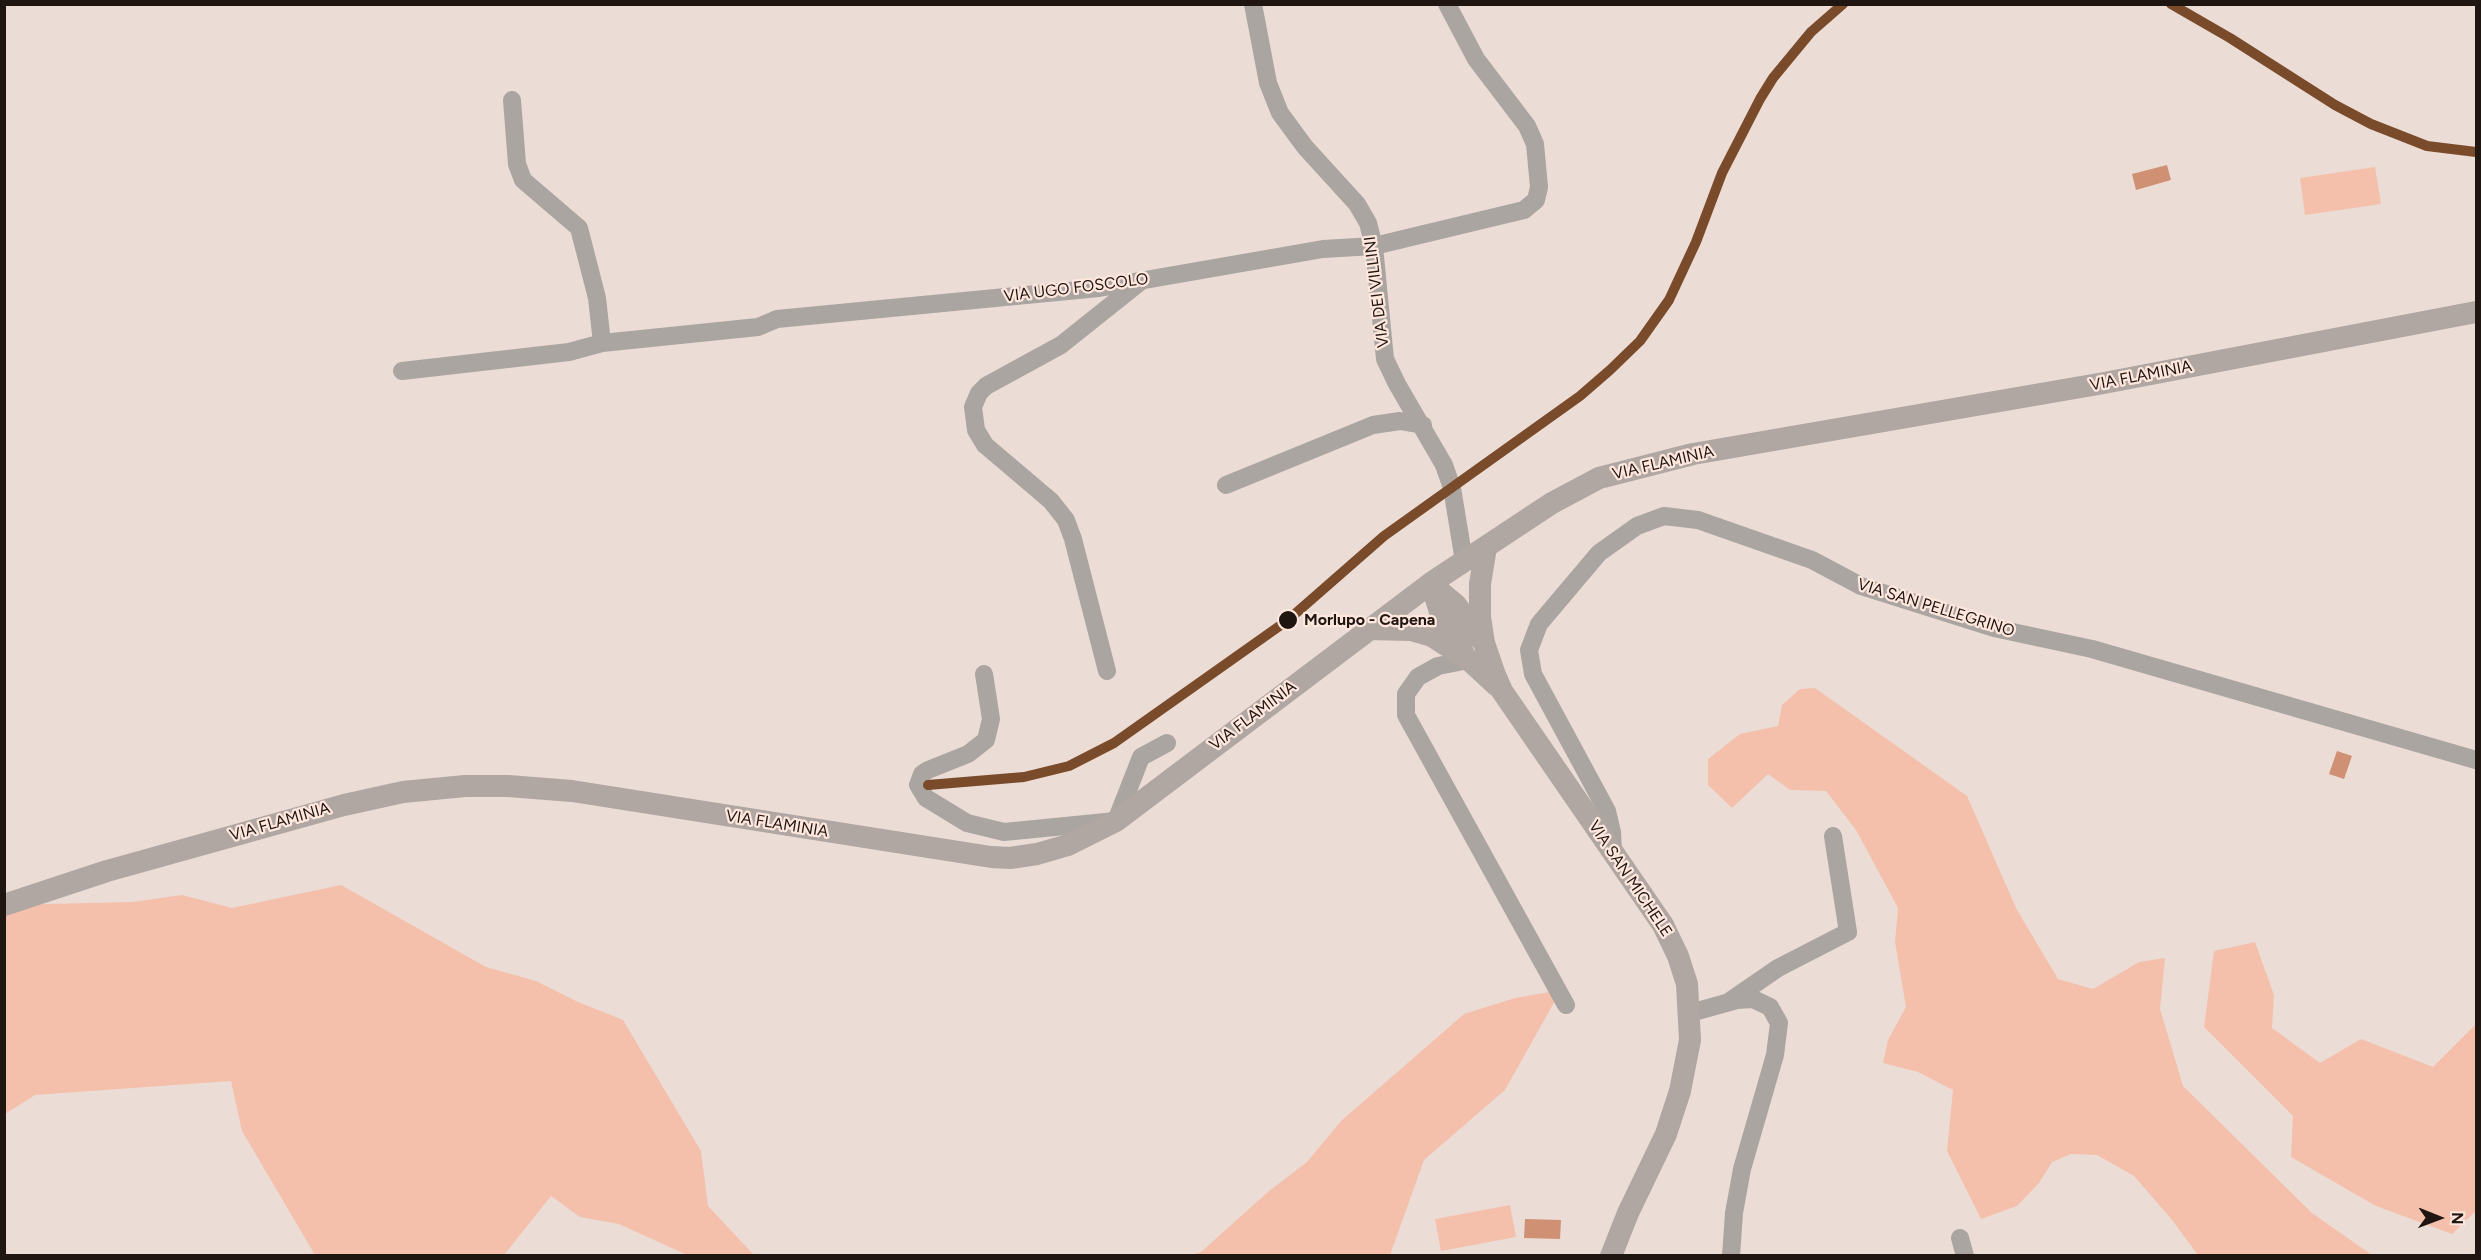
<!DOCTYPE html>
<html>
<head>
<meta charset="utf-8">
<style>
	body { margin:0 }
	#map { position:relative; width:2481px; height:1260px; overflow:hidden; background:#ecdcd6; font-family:Figtree,sans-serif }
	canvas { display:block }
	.frame { position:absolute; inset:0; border:6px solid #1f1511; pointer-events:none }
	.north { position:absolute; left:2409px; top:1188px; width:60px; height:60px; -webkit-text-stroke:4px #ffe7dd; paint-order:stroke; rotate:91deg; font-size:16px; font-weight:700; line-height:24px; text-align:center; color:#1f1511 }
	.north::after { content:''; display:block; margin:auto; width:21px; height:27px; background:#1f1511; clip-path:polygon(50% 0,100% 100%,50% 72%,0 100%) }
</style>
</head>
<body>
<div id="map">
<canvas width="2481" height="1260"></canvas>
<div class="frame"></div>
<div class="north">N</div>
</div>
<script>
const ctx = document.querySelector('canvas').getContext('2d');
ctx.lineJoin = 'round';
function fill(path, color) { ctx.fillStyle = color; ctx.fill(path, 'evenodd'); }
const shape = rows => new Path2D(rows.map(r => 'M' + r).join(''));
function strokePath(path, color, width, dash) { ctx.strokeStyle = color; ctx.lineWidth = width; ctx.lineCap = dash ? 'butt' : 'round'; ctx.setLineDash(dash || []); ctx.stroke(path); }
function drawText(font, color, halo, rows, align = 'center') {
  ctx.font = font + ' Figtree,sans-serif'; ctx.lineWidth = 4.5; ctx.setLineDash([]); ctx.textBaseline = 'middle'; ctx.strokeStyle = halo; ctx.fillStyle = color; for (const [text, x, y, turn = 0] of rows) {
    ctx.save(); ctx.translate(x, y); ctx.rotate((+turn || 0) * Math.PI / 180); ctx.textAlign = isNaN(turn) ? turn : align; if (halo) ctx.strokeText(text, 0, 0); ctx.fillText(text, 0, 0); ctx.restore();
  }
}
fill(shape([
	[2375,167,2381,204,2305,215,2300,178],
	[1815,688,1967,796,2017,910,2058,979,2093,989,2139,962,2165,958,2160,1009,2183,1086,2312,1213,2372,1255,2198,1255,2172,1220,2134,1176,2097,1155,2071,1154,2052,1162,2039,1183,2017,1206,1981,1219,1947,1151,1953,1090,1918,1072,1883,1063,1888,1040,1906,1007,1895,942,1898,908,1856,830,1826,791,1790,790,1768,774,1732,808,1708,785,1708,759,1740,734,1778,726,1782,705,1800,689],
	[341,885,486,967,536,981,578,1002,623,1020,701,1151,708,1206,754,1255,687,1255,619,1224,580,1217,551,1196,504,1255,315,1255,242,1131,231,1081,35,1095,5,1114,5,905,132,902,182,895,232,908],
	[2255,942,2274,995,2272,1028,2320,1063,2361,1039,2433,1067,2476,1024,2476,1211,2452,1234,2376,1206,2291,1157,2293,1116,2204,1027,2214,951],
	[1561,990,1505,1090,1424,1160,1390,1255,1188,1256,1201,1252,1269,1191,1307,1162,1341,1121,1464,1014,1515,998],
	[1510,1205,1516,1237,1441,1251,1435,1219]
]), '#f4c0ab');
fill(shape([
	[2167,165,2171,180,2136,190,2132,174],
	[2337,751,2352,756,2344,779,2329,774],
	[1525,1219,1561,1220,1560,1239,1524,1238]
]), '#cf9074');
strokePath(shape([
	[1253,4,1268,83,1280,113,1305,147,1357,204,1368,223,1374,246,1385,359,1397,384,1444,465,1452,488,1464,561],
	[512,100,517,164,523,180,579,228,597,298,602,343],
	[402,371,569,352,602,343,758,327,777,319,1099,288,1323,249,1374,246,1524,210,1536,200,1539,187,1535,144,1527,126,1476,59,1447,4],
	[1226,485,1373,425,1400,421,1423,425],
	[1469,660,1438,666,1418,677,1406,694,1406,715,1566,1005],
	[1107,671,1073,539,1066,520,1051,501,985,445,976,430,973,407,979,393,986,386,1061,345,1140,282],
	[984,674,991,719,986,740,968,754,928,770,922,774,918,785,926,798,967,823,1004,832,1116,821,1141,757,1167,743],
	[1613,851,1612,832,1607,811,1533,674,1529,650,1539,624,1599,553,1637,526,1664,516,1698,520,1812,560,1861,586,1994,628,2092,649,2476,760],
	[1730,1001,1778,968,1848,932,1833,836],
	[1690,1013,1737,1000,1753,999,1770,1007,1779,1023,1775,1055,1742,1169,1734,1213,1731,1256],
	[1960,1238,1965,1256]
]), '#aba5a1', 18);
strokePath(shape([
	[1486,547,1480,584,1480,617,1484,643,1495,675,1502,691,1663,925,1678,956,1687,984,1690,1040,1680,1091,1666,1134,1628,1213,1611,1256],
	[1431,583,1440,612,1463,652],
	[1431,584,1456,605,1481,639],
	[1368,629,1411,630,1432,636,1469,660,1497,686],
	[4,905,107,871,344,805,403,792,465,786,508,786,572,791,991,857,1010,858,1037,854,1068,845,1116,821,1431,583,1552,503,1599,478,1693,454,2104,383,2476,312]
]), '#b0a6a2', 22);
strokePath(shape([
	[2171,4,2230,38,2335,105,2371,124,2427,146,2476,152],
	[928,785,1024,777,1069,766,1114,743,1288,620,1384,536,1580,396,1610,370,1640,341,1669,300,1696,242,1722,173,1760,99,1773,78,1811,32,1843,4]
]), '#7a4b2a', 10);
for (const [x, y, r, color] of [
	[1288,620,10,"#1f1511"]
]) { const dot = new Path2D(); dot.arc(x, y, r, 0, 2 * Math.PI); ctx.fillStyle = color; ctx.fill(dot); strokePath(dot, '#ffe7dd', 2); }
drawText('16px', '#1f1511', '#ffe7dd', [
	["VIA UGO FOSCOLO",1076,288,-7],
	["VIA DEI VILLINI",1377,292,-97],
	["VIA FLAMINIA",2141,376,-11],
	["VIA FLAMINIA",1663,463,-13],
	["VIA SAN PELLEGRINO",1936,608,17],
	["VIA FLAMINIA",1253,716,-37],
	["VIA FLAMINIA",280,822,-16],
	["VIA FLAMINIA",777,824,9],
	["VIA SAN MICHELE",1630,879,56]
]);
drawText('bold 16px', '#1f1511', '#ffe7dd', [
	["Morlupo - Capena",1304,620]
], 'left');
</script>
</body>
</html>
